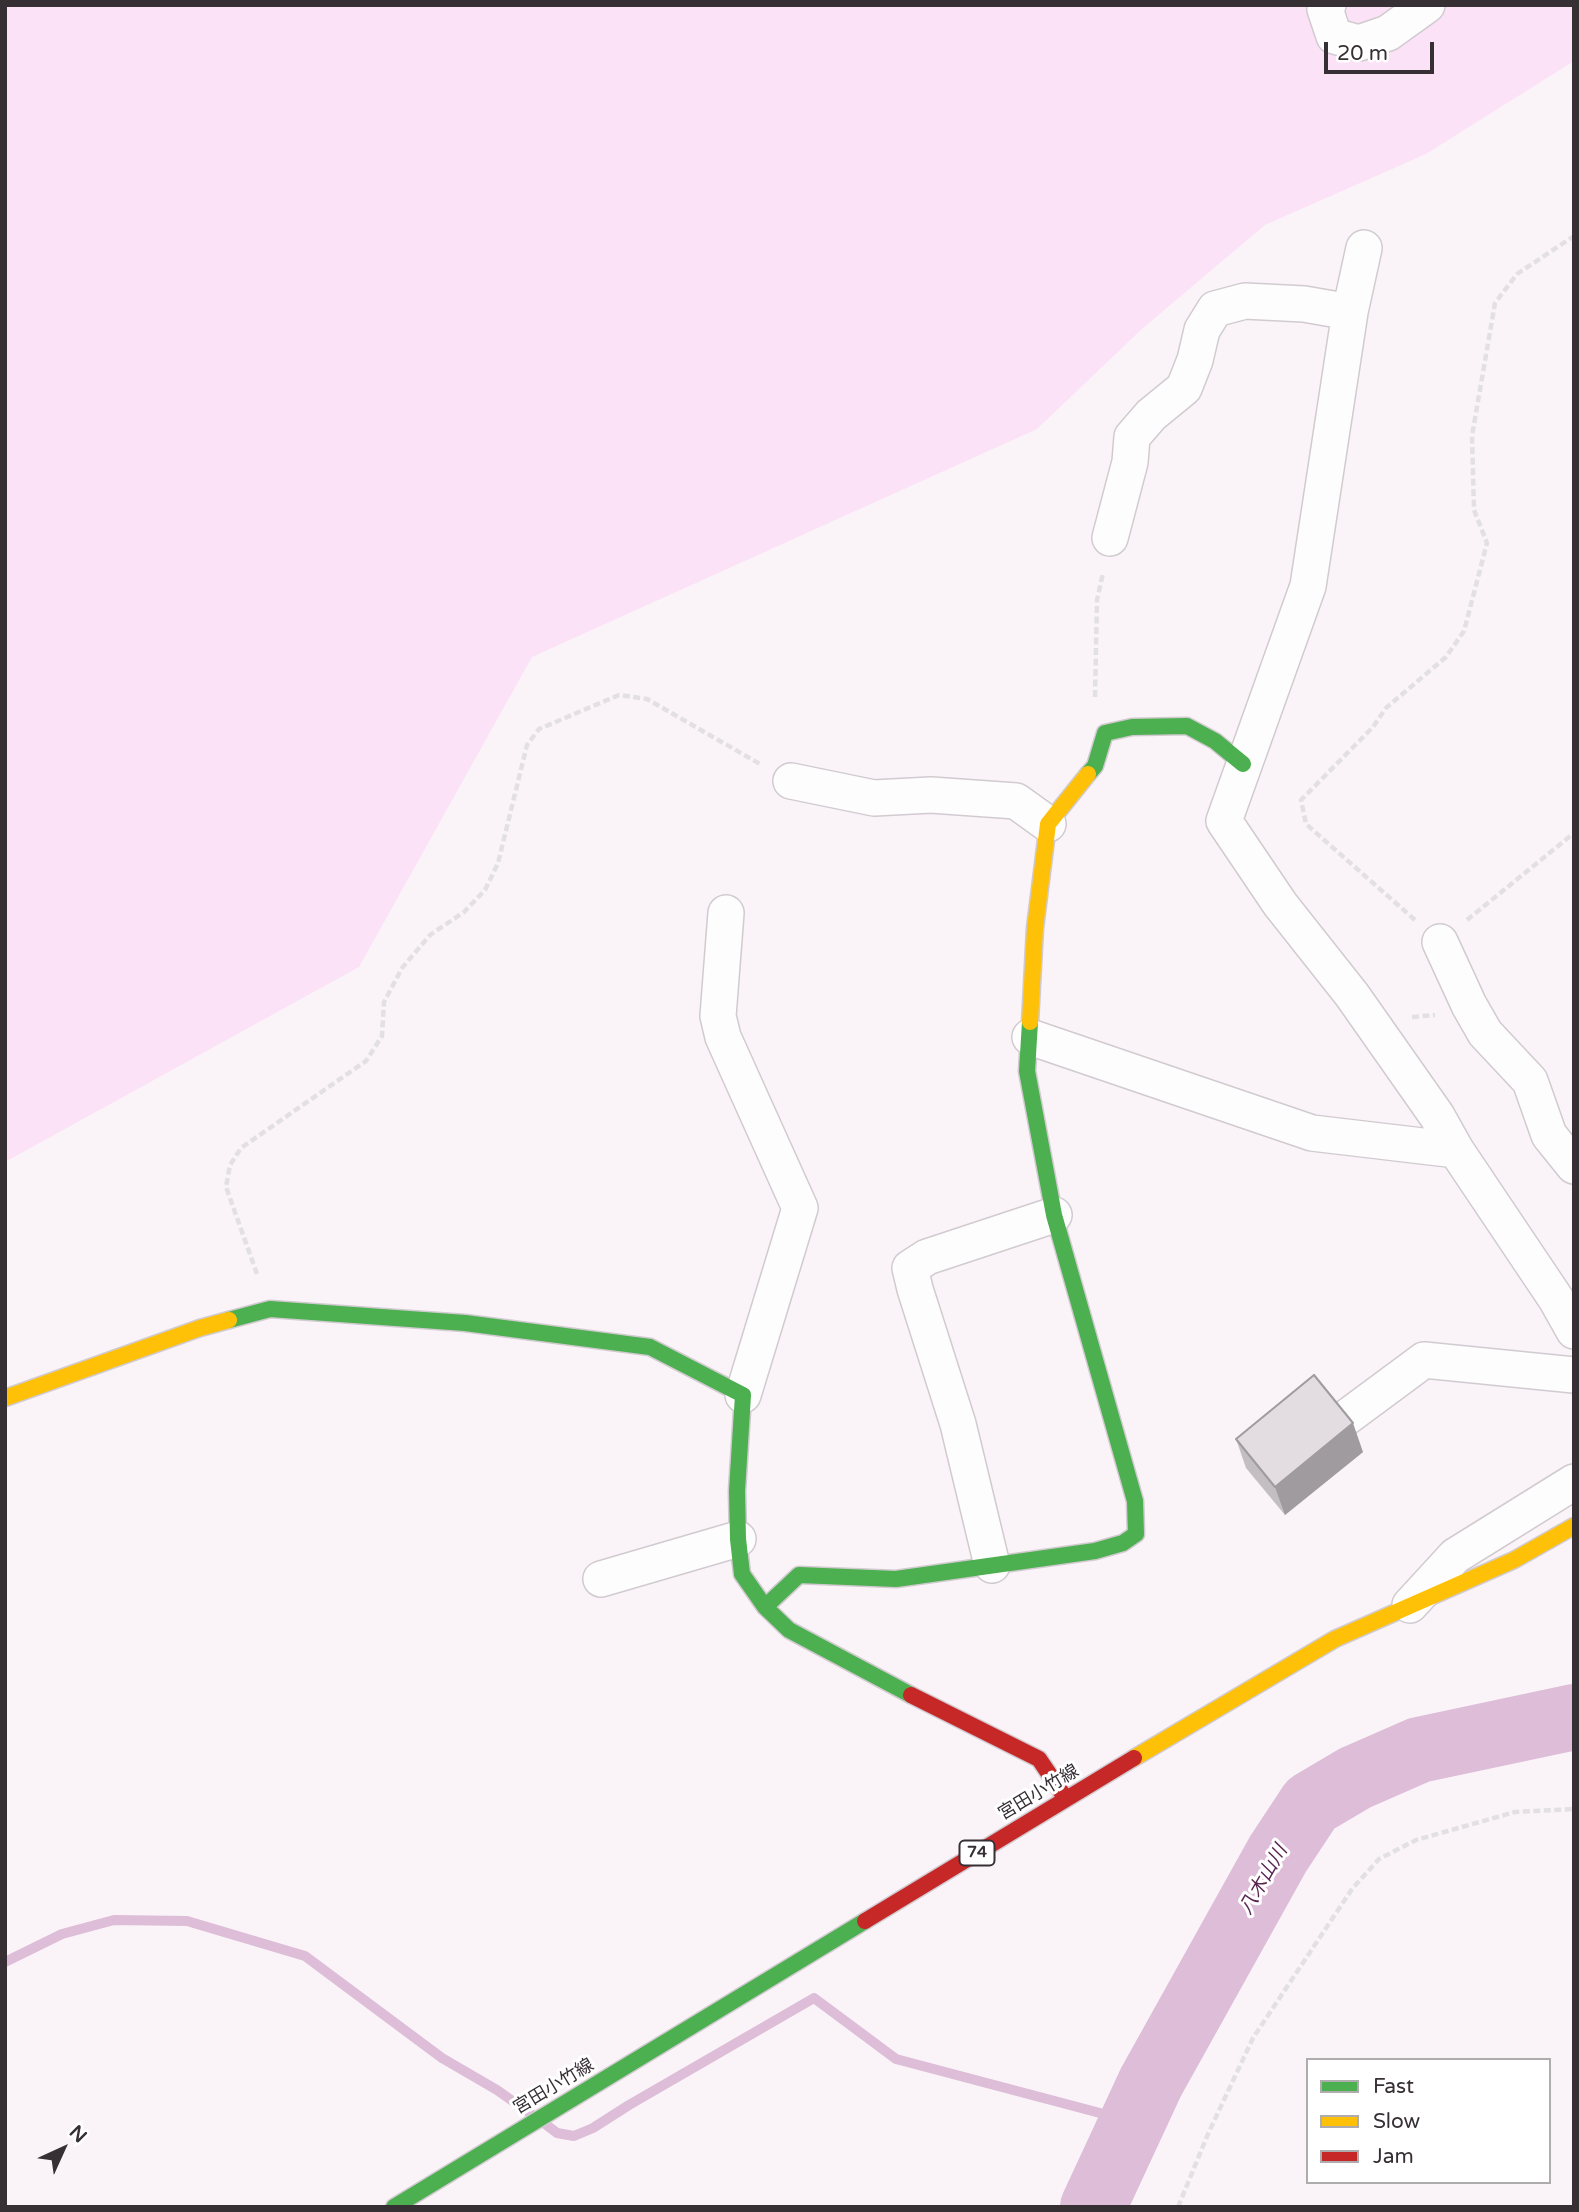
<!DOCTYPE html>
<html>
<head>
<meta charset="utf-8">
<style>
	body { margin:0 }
	#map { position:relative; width:1579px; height:2212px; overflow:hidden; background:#faf4f9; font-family:"Varela Round",sans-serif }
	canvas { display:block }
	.frame { position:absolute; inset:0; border:7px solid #362f34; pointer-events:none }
	.legend { position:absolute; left:1306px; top:2058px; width:245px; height:126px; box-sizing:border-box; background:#fff; border:2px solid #afacae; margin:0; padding:9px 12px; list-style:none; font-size:21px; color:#362f34 }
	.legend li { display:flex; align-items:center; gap:14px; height:35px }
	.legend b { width:35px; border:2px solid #afacae }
	.north { position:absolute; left:28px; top:2114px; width:70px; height:70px; -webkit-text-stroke:5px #fff; paint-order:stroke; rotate:45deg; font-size:19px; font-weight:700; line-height:28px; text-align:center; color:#362f34 }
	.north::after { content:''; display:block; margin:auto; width:24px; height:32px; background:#362f34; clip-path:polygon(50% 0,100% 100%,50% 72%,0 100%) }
	.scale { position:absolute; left:1324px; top:42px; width:110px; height:32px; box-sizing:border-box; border:4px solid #362f34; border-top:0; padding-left:9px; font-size:21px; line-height:24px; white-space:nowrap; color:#362f34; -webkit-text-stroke:5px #fff; paint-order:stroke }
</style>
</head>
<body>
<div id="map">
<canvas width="1579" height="2212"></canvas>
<div class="frame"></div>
<ul class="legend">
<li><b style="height:9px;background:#4caf50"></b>Fast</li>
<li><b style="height:9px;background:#ffc107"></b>Slow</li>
<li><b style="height:9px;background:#c62828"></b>Jam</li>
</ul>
<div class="north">N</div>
<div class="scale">20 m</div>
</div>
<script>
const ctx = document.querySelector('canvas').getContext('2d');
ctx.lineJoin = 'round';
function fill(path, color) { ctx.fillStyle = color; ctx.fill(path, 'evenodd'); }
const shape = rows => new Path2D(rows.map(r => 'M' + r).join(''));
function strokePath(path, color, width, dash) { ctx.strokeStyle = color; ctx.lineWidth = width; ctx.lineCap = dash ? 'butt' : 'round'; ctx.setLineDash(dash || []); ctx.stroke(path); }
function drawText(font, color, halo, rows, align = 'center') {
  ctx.font = font + ' "Varela Round","Noto Sans JP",sans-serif'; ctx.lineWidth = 6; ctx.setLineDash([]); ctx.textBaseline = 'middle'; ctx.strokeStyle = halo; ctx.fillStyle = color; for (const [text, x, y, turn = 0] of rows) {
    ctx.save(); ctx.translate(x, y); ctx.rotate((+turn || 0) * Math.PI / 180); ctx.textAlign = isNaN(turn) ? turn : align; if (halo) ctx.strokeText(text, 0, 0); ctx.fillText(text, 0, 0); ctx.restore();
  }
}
fill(shape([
	[5,5,1574,5,1574,61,1426,154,1265,225,1143,328,1037,429,532,657,359,967,5,1162]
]), '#fbe2f6');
strokePath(shape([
	[5,1962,62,1934,114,1920,187,1921,305,1956,442,2058,497,2090,531,2114],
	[544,2123,557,2133,574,2136,593,2128,629,2105,814,1998,896,2059,1134,2122]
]), '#ddbdd7', 10);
strokePath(shape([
	[1093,2207,1151,2082,1278,1854,1311,1804,1355,1778,1419,1750,1574,1717]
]), '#ddbdd7', 66);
const street = shape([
	[1328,5,1325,9,1334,36,1359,43,1388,33,1427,5],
	[1364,248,1350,312,1308,586,1224,821,1280,904,1352,995,1437,1116,1456,1150,1556,1299,1574,1331],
	[1110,538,1130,462,1132,437,1151,415,1184,388,1195,360,1202,330,1215,309,1245,301,1304,304,1350,312],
	[791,781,874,798,931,795,1016,801,1048,824],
	[726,913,718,1016,723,1037,800,1208,743,1395],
	[1440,942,1469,1005,1485,1033,1530,1081,1549,1135,1574,1166],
	[1030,1037,1312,1133,1456,1150],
	[1347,1417,1424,1360,1574,1375],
	[992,1565,958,1424,915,1289,910,1268,927,1257,1054,1215],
	[601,1579,738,1539],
	[1410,1605,1455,1556,1574,1482]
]);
const fast = shape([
	[1088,774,1095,766,1105,733,1132,727,1187,726,1215,741,1243,764],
	[229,1320,270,1309,465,1323,650,1347,743,1395,737,1491,738,1539,742,1574,765,1607,789,1630,911,1695],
	[765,1607,799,1575,896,1579,1095,1551,1123,1543,1136,1534,1135,1501,1054,1215,1027,1071,1030,1022],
	[394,2207,865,1921]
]);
const slow = shape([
	[1030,1022,1035,928,1048,824,1088,774],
	[5,1398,200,1328,229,1320],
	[1134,1758,1335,1639,1514,1560,1574,1526]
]);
const jam = shape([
	[911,1695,1039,1759,1066,1799],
	[865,1921,1134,1758]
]);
strokePath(street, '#d1cbd0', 38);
strokePath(fast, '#d1cbd0', 19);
strokePath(slow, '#d1cbd0', 19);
strokePath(jam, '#d1cbd0', 19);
strokePath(shape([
	[1095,697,1097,600,1103,573],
	[1415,920,1306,824,1301,800,1373,727,1386,708,1446,657,1464,631,1487,543,1474,510,1472,436,1495,303,1517,274,1574,236],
	[1467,920,1574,833],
	[1412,1017,1435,1015],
	[257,1274,226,1187,230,1165,241,1148,366,1061,382,1036,384,1002,402,968,430,935,464,912,485,890,498,863,527,745,539,729,619,695,647,699,760,764],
	[1178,2207,1208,2134,1253,2038,1352,1889,1379,1859,1416,1840,1515,1812,1574,1809]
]), '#e2e0e2', 4.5, [7, 3.5]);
strokePath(street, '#fefdfe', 35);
strokePath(fast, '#4caf50', 16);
strokePath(slow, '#ffc107', 16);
strokePath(jam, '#c62828', 16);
fill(shape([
	[1236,1439,1363,1452,1285,1515,1246,1468]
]), '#c3bec2');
fill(shape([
	[1353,1423,1363,1452,1285,1515,1275,1487]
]), '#9f9b9e');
const building = shape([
	[1314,1375,1353,1423,1275,1487,1236,1439,1314,1375]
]);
fill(building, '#e3dde2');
strokePath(building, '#9f9b9e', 2);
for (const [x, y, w] of [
	[977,1853,35]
]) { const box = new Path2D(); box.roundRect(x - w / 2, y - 12.5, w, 25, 5); ctx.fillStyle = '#fff'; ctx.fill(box); strokePath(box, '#362f34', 2); }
drawText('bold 16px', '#362f34', null, [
	["74",977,1853]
]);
drawText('18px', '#362f34', '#fff', [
	["宮田小竹線",1039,1793,-31],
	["宮田小竹線",554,2087,-31]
]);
drawText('italic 19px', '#592651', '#fff', [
	["八木山川",1264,1880,-60]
]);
</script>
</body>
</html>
